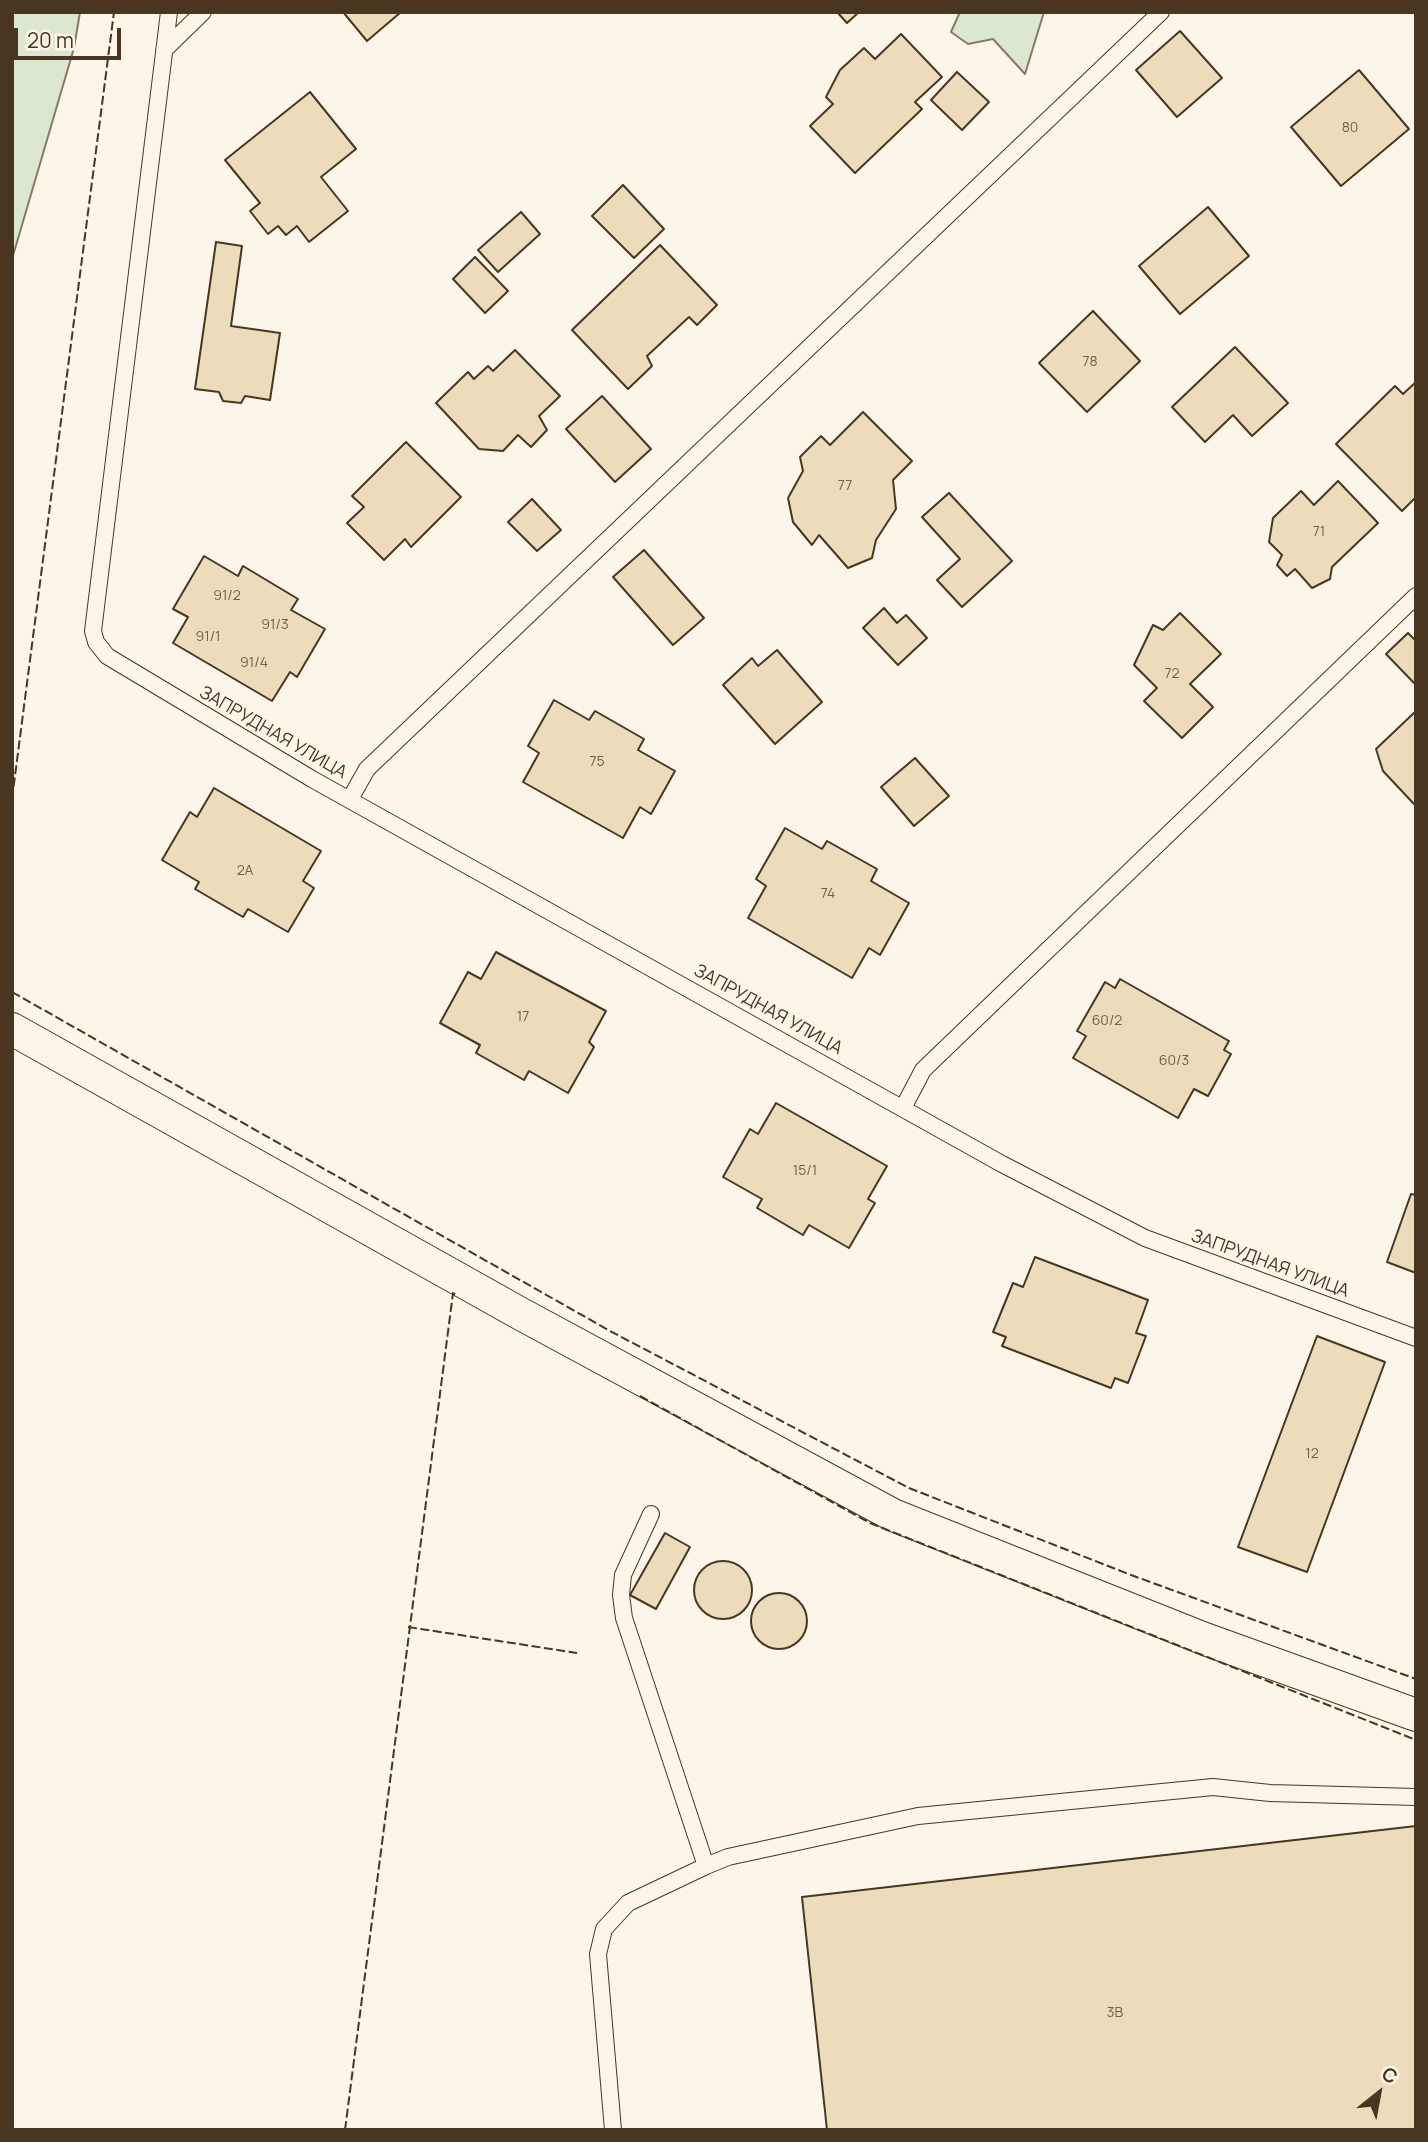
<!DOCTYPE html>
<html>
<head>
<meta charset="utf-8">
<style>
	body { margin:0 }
	#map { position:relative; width:1428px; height:2142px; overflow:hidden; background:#fbf6e9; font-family:Manrope,sans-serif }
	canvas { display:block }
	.frame { position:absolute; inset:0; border:14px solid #4a3520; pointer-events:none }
	.north { position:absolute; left:1344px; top:2058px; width:70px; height:70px; -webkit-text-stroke:5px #fbf6e9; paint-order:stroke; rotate:31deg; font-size:19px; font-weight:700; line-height:28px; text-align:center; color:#4a3520 }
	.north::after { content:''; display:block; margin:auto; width:24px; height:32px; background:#4a3520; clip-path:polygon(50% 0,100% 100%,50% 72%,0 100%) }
	.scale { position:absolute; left:14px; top:28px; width:107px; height:32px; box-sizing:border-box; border:4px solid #4a3520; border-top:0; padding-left:9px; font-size:21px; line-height:24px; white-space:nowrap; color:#4a3520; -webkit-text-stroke:5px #fbf6e9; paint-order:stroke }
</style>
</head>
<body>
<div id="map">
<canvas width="1428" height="2142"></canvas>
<div class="frame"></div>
<div class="north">С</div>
<div class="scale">20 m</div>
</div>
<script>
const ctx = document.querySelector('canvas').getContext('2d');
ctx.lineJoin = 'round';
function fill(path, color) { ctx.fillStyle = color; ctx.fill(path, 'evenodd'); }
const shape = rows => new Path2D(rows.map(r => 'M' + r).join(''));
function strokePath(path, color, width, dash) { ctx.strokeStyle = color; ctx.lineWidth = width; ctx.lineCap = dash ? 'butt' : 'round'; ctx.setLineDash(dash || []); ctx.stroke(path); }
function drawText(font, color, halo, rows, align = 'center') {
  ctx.font = font + ' Manrope,sans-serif'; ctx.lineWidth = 5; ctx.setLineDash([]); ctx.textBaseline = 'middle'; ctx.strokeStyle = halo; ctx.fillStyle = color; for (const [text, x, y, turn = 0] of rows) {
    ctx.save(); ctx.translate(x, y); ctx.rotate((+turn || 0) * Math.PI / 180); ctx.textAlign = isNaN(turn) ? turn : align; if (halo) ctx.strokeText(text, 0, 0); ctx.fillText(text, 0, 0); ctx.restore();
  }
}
const green = shape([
	[12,12,80,12,74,48,12,259,12,12],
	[960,12,1044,12,1025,74,993,39,968,44,951,32,960,12]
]);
fill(green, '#dce7d0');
strokePath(green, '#887966', 2);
const building = shape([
	[343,12,401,12,367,41,343,12],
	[837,12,859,12,847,23,837,12],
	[1180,31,1222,78,1177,117,1136,70,1180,31],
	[901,34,942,77,915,102,922,109,855,173,810,126,833,104,826,97,840,70,864,48,875,59,901,34],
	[1359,70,1409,129,1341,186,1291,127,1359,70],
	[957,72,989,102,962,130,931,100,957,72],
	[310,92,356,149,321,177,348,211,309,242,297,226,286,235,278,226,268,234,250,211,260,203,225,160,310,92],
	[623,185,664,229,634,258,592,216,623,185],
	[1208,207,1249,256,1180,314,1139,266,1208,207],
	[521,212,540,234,498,272,478,250,521,212],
	[216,242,242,246,231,326,280,333,270,400,245,396,241,403,223,401,219,392,195,389,216,242],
	[660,245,717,305,697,325,689,317,647,356,652,366,628,389,572,330,660,245],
	[475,257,508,291,485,313,453,279,475,257],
	[1093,311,1140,361,1087,412,1039,363,1093,311],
	[1235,347,1288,403,1252,436,1233,415,1205,442,1172,407,1235,347],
	[515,350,560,396,539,416,547,430,531,447,518,435,503,451,479,449,436,403,468,372,474,379,488,366,493,371,515,350],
	[1416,382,1416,497,1402,511,1336,444,1395,386,1403,394,1416,382],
	[602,396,651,449,615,482,566,429,602,396],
	[863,412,912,461,893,480,896,509,876,540,872,558,848,568,819,535,812,545,793,522,788,498,803,471,800,457,821,436,830,445,863,412],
	[406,442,461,497,411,547,405,539,384,560,347,523,364,507,352,496,406,442],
	[1338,481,1378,523,1332,567,1330,579,1312,588,1295,569,1287,576,1277,565,1282,555,1269,542,1273,518,1301,491,1314,505,1338,481],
	[949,493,1012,561,962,607,937,580,960,559,922,517,949,493],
	[532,499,561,530,537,551,508,522,532,499],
	[644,550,704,618,673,645,613,577,644,550],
	[204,556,238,576,243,566,298,599,291,610,325,629,297,677,290,672,272,701,173,643,188,617,173,609,204,556],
	[884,608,897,623,906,615,927,638,898,665,863,628,884,608],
	[1180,613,1221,654,1190,684,1213,707,1182,738,1144,701,1157,688,1134,665,1153,625,1163,630,1180,613],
	[1408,633,1416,641,1415,684,1386,654,1408,633],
	[777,650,822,702,775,744,723,685,752,658,758,666,777,650],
	[554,700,589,720,595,711,644,739,638,750,675,771,651,814,640,807,623,838,523,782,539,753,528,746,554,700],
	[1416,711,1416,802,1414,804,1383,771,1376,749,1416,711],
	[915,758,949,796,914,826,881,787,915,758],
	[214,788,321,851,303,881,314,888,288,932,248,909,243,917,195,889,199,882,162,860,190,812,197,817,214,788],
	[785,828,822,849,827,841,877,869,871,881,909,903,880,955,869,948,852,978,748,918,766,886,756,879,785,828],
	[496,952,606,1011,589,1042,594,1047,568,1093,529,1071,524,1080,476,1053,480,1045,440,1023,468,972,481,979,496,952],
	[1120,979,1229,1041,1224,1050,1231,1054,1208,1096,1194,1089,1178,1118,1073,1058,1086,1036,1077,1031,1105,982,1115,988,1120,979],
	[776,1103,887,1166,868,1199,875,1203,849,1248,809,1225,803,1235,757,1208,762,1199,723,1177,750,1129,758,1134,776,1103],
	[1411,1194,1416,1195,1416,1273,1387,1262,1411,1194],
	[1035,1257,1148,1300,1136,1333,1146,1336,1128,1383,1115,1378,1111,1388,1002,1346,1006,1337,993,1332,1013,1283,1023,1287,1035,1257],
	[1317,1336,1385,1362,1307,1572,1238,1547,1317,1336],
	[665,1533,690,1547,656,1609,630,1595,665,1533],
	'694 1590a29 29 0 1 1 58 0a29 29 0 1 1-58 0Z',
	'751 1621a28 28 0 1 1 56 0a28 28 0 1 1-56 0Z',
	[1416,1826,1416,2130,827,2130,802,1897,1416,1826]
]);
fill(building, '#ecdcbc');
strokePath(building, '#4a3520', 2);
const lane = shape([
	[169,12,93,631,96,642,107,656,312,779,1002,1164,1145,1238,1416,1338],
	[164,50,203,12],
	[350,799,367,769,1161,12],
	[903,1108,923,1070,1416,596],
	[651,1514,623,1575,621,1595,624,1618,706,1866],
	[613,2130,598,1954,604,1929,628,1903,706,1866,728,1857,918,1816,1213,1787,1270,1793,1416,1797]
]);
const street = shape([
	[12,1029,521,1314,893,1515,1205,1639,1416,1715]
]);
strokePath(lane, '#4a3520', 18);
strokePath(street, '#4a3520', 34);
strokePath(lane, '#fbf6e9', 16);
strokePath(street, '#fbf6e9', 32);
strokePath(shape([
	[12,799,114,12],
	[12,992,610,1331,909,1488,1131,1575,1416,1679],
	[640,1396,870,1523,1416,1740],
	[408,1627,577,1653],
	[345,2130,453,1293,456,1295]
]), '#4a3520', 2, [9, 3.5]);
drawText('14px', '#725f47', null, [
	["80",1350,128],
	["78",1090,362],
	["77",845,486],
	["71",1319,532],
	["91/2",227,596],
	["91/3",275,625],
	["91/1",208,637],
	["91/4",254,663],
	["72",1172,674],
	["75",597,762],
	["2А",245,871],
	["74",828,894],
	["17",523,1017],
	["60/2",1107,1021],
	["60/3",1174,1061],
	["15/1",805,1171],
	["12",1312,1454],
	["3В",1115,2013]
]);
drawText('18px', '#4a3520', '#fbf6e9', [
	["ЗАПРУДНАЯ УЛИЦА",273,733,30],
	["ЗАПРУДНАЯ УЛИЦА",768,1010,29],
	["ЗАПРУДНАЯ УЛИЦА",1270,1264,20]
]);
</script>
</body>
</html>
